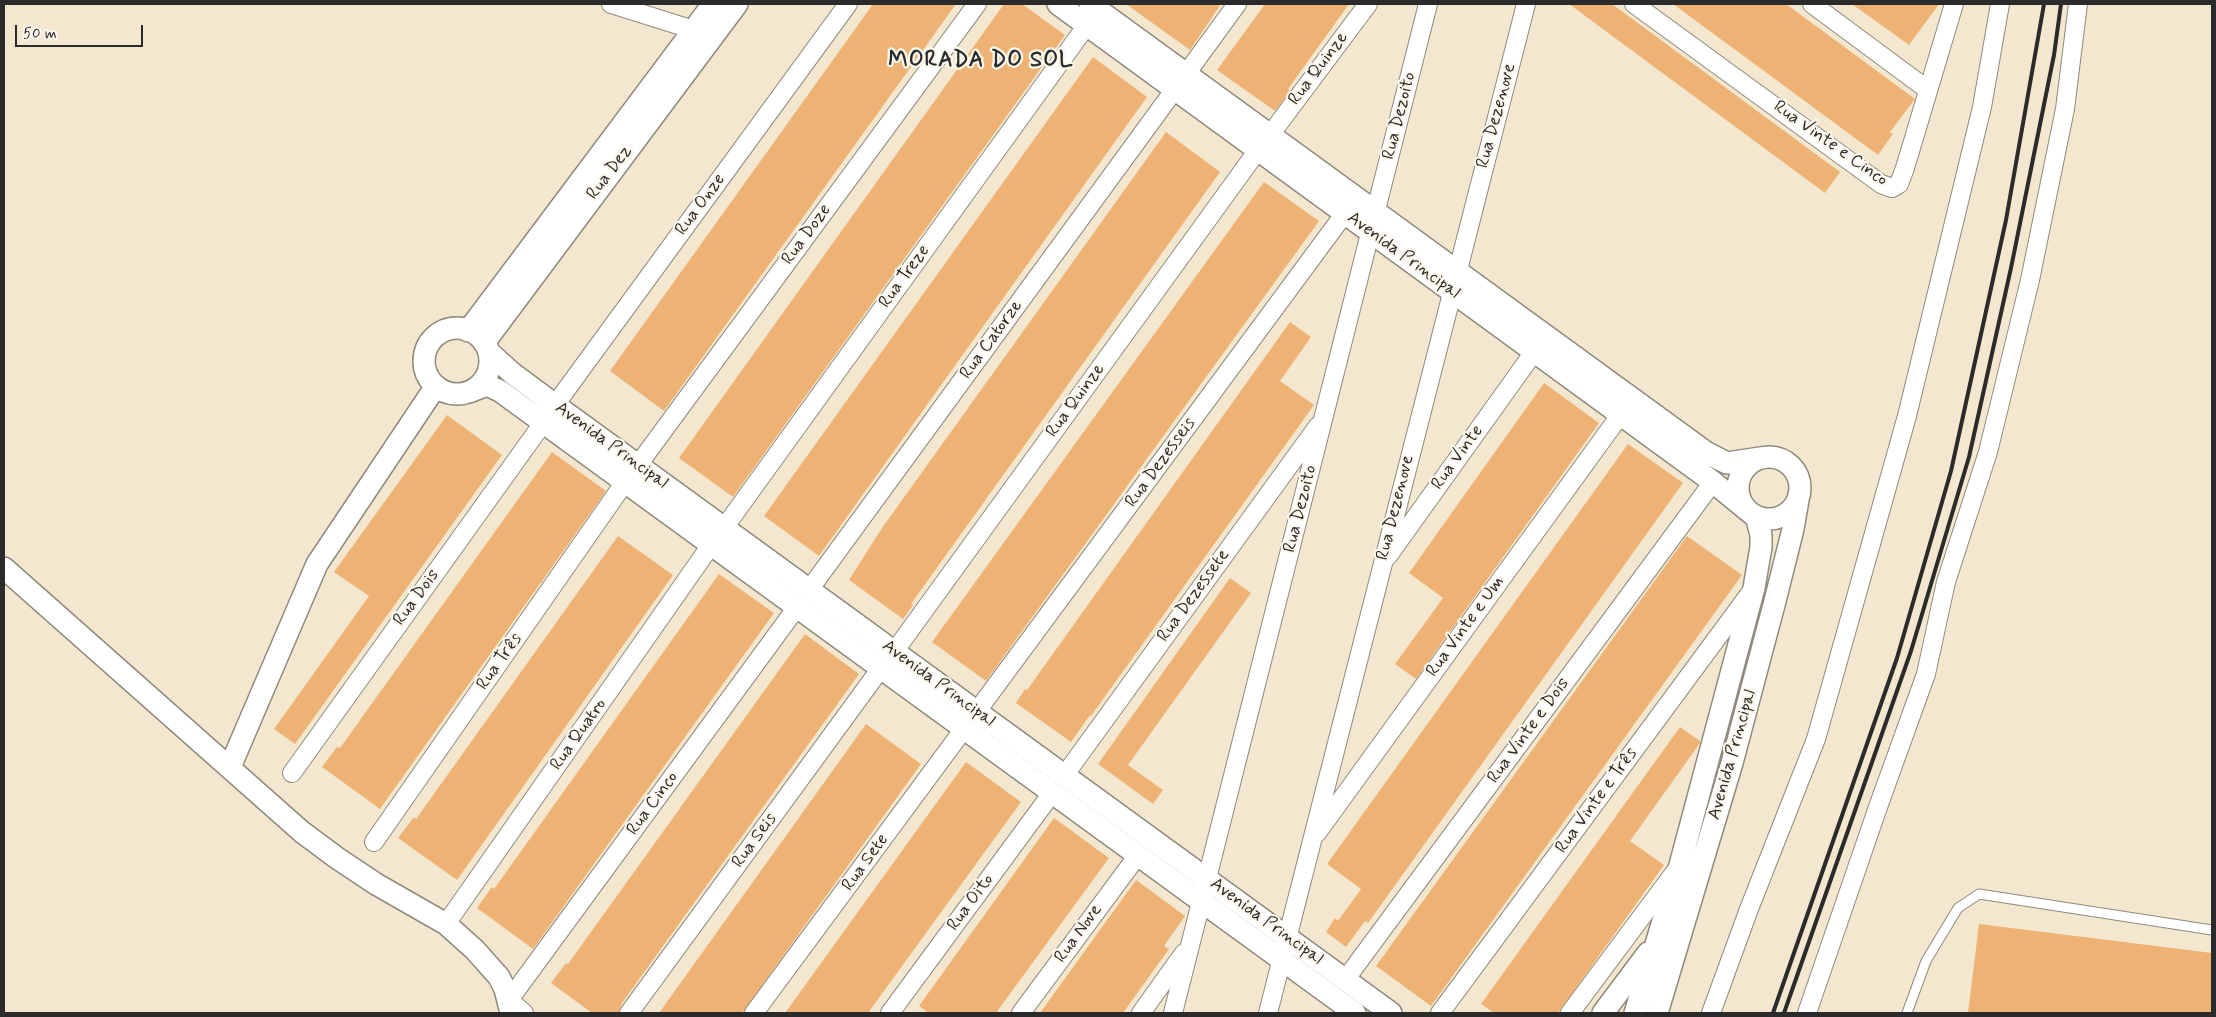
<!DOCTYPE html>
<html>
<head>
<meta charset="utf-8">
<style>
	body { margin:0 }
	#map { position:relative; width:2216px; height:1017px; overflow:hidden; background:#f3e8cf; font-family:Mynerve,sans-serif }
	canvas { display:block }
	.frame { position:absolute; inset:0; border:5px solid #2b2b2b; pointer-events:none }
	.scale { position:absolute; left:15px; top:25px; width:128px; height:22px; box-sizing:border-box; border:2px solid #2b2b2b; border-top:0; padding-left:6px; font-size:15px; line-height:18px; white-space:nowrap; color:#2b2b2b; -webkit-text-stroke:4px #fbf7ec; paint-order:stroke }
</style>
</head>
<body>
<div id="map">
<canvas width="2216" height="1017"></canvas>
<div class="frame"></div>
<div class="scale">50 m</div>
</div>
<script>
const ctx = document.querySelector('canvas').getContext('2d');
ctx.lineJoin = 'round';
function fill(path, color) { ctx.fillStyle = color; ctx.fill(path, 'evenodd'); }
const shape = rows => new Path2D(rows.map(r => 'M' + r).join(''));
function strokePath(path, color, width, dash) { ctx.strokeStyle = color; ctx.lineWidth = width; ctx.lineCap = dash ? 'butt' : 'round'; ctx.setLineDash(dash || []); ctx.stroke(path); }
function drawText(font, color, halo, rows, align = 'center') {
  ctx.font = font + ' Mynerve,sans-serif'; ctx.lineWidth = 4.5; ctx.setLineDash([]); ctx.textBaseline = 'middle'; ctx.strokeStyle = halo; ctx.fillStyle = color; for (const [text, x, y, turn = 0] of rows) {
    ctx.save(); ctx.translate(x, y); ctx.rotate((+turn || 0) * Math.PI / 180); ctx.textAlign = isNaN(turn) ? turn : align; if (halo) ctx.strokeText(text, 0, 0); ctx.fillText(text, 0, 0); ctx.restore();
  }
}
fill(shape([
	[873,4,956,4,664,411,610,371],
	[1004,4,1022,4,1065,35,733,497,679,458],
	[1126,4,1221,4,1190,50],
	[1265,4,1349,4,1288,89,1290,91,1275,111,1217,70],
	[1569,4,1612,4,1840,172,1825,193],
	[1673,4,1786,4,1915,99,1890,132,1893,134,1878,155],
	[1852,4,1939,4,1909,45],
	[1093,57,1147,97,819,556,764,516],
	[1166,132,1220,172,911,604,913,605,903,619,849,580,882,528],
	[1264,182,1319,221,986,681,932,642],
	[1290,322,1311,337,1280,381,1314,405,1091,716,1090,715,1071,742,1016,703,1025,689,1027,690],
	[1544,383,1599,423,1416,679,1395,664,1443,598,1409,573],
	[447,415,502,455,295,744,274,729,369,596,334,572],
	[1628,444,1683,483,1368,923,1365,921,1346,947,1326,932,1335,918,1338,921,1361,889,1327,864],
	[552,452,606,491,380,809,322,767,337,747,340,748],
	[618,536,673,575,457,880,398,838,414,817,416,819],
	[1687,536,1742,575,1431,1006,1376,966],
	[719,574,774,613,533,949,477,908,492,887,494,889],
	[1230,578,1251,593,1128,765,1163,790,1153,804,1098,764],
	[805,634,859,674,622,1003,618,1013,592,1013,551,983,566,963,568,964],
	[866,724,921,764,742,1013,659,1013],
	[1680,727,1700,741,1700,743,1630,841,1664,865,1558,1013,1494,1013,1481,1004],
	[966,762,1021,802,868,1013,785,1013],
	[1054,818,1109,858,996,1013,929,1013,919,1006],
	[1136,880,1185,916,1164,946,1169,949,1123,1013,1040,1013],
	[1979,924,2212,953,2212,1013,1968,1013]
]), '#eeb374');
const service = shape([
	[1907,1013,1926,961,1958,908,1979,894,2212,930]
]);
const minor = shape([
	[611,4,694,30],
	[1634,4,1881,184,1892,188,1899,184,1905,168,1954,4],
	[1812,4,1928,90],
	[1186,74,1237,4],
	[1270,135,1368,4],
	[555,405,848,4],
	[638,465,977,4],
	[724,528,1087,25],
	[1388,556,1534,352],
	[809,590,1175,89],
	[894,652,1258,150],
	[292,773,543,423],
	[1064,776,1318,426],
	[1317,833,1621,414],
	[374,842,625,482],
	[446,924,711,545],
	[1345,980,1713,482],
	[524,1013,509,1000,797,607],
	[629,1013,881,668],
	[754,1013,1345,213],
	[890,1013,1052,793],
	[1021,1013,1138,855],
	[1141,1013,1184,953],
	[1173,1013,1428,4],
	[1268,1013,1526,4],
	[1440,1013,1751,592],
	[1570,1013,1675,872],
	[1711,1013,1749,909,1816,739,1907,416,1982,107,2000,4],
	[1807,1013,1878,807,1926,674,1946,582,1988,452,2030,280,2065,109,2078,4]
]);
const tertiary = shape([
	[1058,4,1713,482,1747,510],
	[1090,4,1707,453,1727,463,1760,458],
	'424 361a33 33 0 1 1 66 0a33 33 0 1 1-66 0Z',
	[468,331,713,4],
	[484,343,737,4],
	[489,352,512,373,555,405,1391,1013],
	[469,392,487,385,500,391,1355,1013],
	'1738 488a31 31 0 1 1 62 0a31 31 0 1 1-62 0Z',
	[4,568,302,832,337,858,376,884,446,924,475,950,499,977,505,989,511,1013],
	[230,767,317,564,436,386],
	[1603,1013,1648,953],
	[1635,1013,1680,865,1754,588,1761,547,1761,535,1756,516],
	[1657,1013,1732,763,1775,601,1793,529,1799,494]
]);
strokePath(service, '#8f8a7d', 11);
strokePath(minor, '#8f8a7d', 20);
strokePath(tertiary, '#8f8a7d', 24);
strokePath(service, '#fff', 9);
strokePath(minor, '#fff', 18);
strokePath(tertiary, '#fff', 21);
strokePath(shape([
	[1773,1013,1897,658,1951,471,2006,220,2044,4],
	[1784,1013,1911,651,1969,457,2011,268,2054,55,2061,4]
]), '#2b2b2b', 4);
drawText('18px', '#2b2b2b', '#fbf7ec', [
	["Rua Quinze",1319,69,-53],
	["Rua Dezoito",1400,116,-76],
	["Rua Dezenove",1497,116,-75],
	["Rua Vinte e Cinco",1830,144,35],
	["Rua Dez",610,173,-53],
	["Rua Onze",701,205,-54],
	["Rua Doze",807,235,-54],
	["Avenida Principal",1403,256,36],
	["Rua Treze",905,277,-54],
	["Rua Catorze",992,340,-54],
	["Rua Quinze",1076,401,-54],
	["Avenida Principal",611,446,36],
	["Rua Vinte",1458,458,-54],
	["Rua Dezesseis",1161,463,-54],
	["Rua Dezenove",1396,508,-76],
	["Rua Dezoito",1301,509,-76],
	["Rua Dezessete",1194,596,-54],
	["Rua Dois",417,598,-54],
	["Rua Vinte e Um",1466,627,-54],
	["Rua Três",500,662,-55],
	["Avenida Principal",938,684,36],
	["Rua Vinte e Dois",1529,731,-54],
	["Rua Quatro",579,735,-55],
	["Avenida Principal",1733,755,-74],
	["Rua Vinte e Três",1597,801,-54],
	["Rua Cinco",653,804,-54],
	["Rua Seis",755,841,-54],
	["Rua Sete",866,863,-54],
	["Rua Oito",971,903,-54],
	["Avenida Principal",1266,922,36],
	["Rua Nove",1079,934,-54]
]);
ctx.letterSpacing = '1px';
drawText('bold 22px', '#2b2b2b', '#fbf7ec', [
	["MORADA DO SOL",981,61]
]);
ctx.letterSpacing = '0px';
</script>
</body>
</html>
